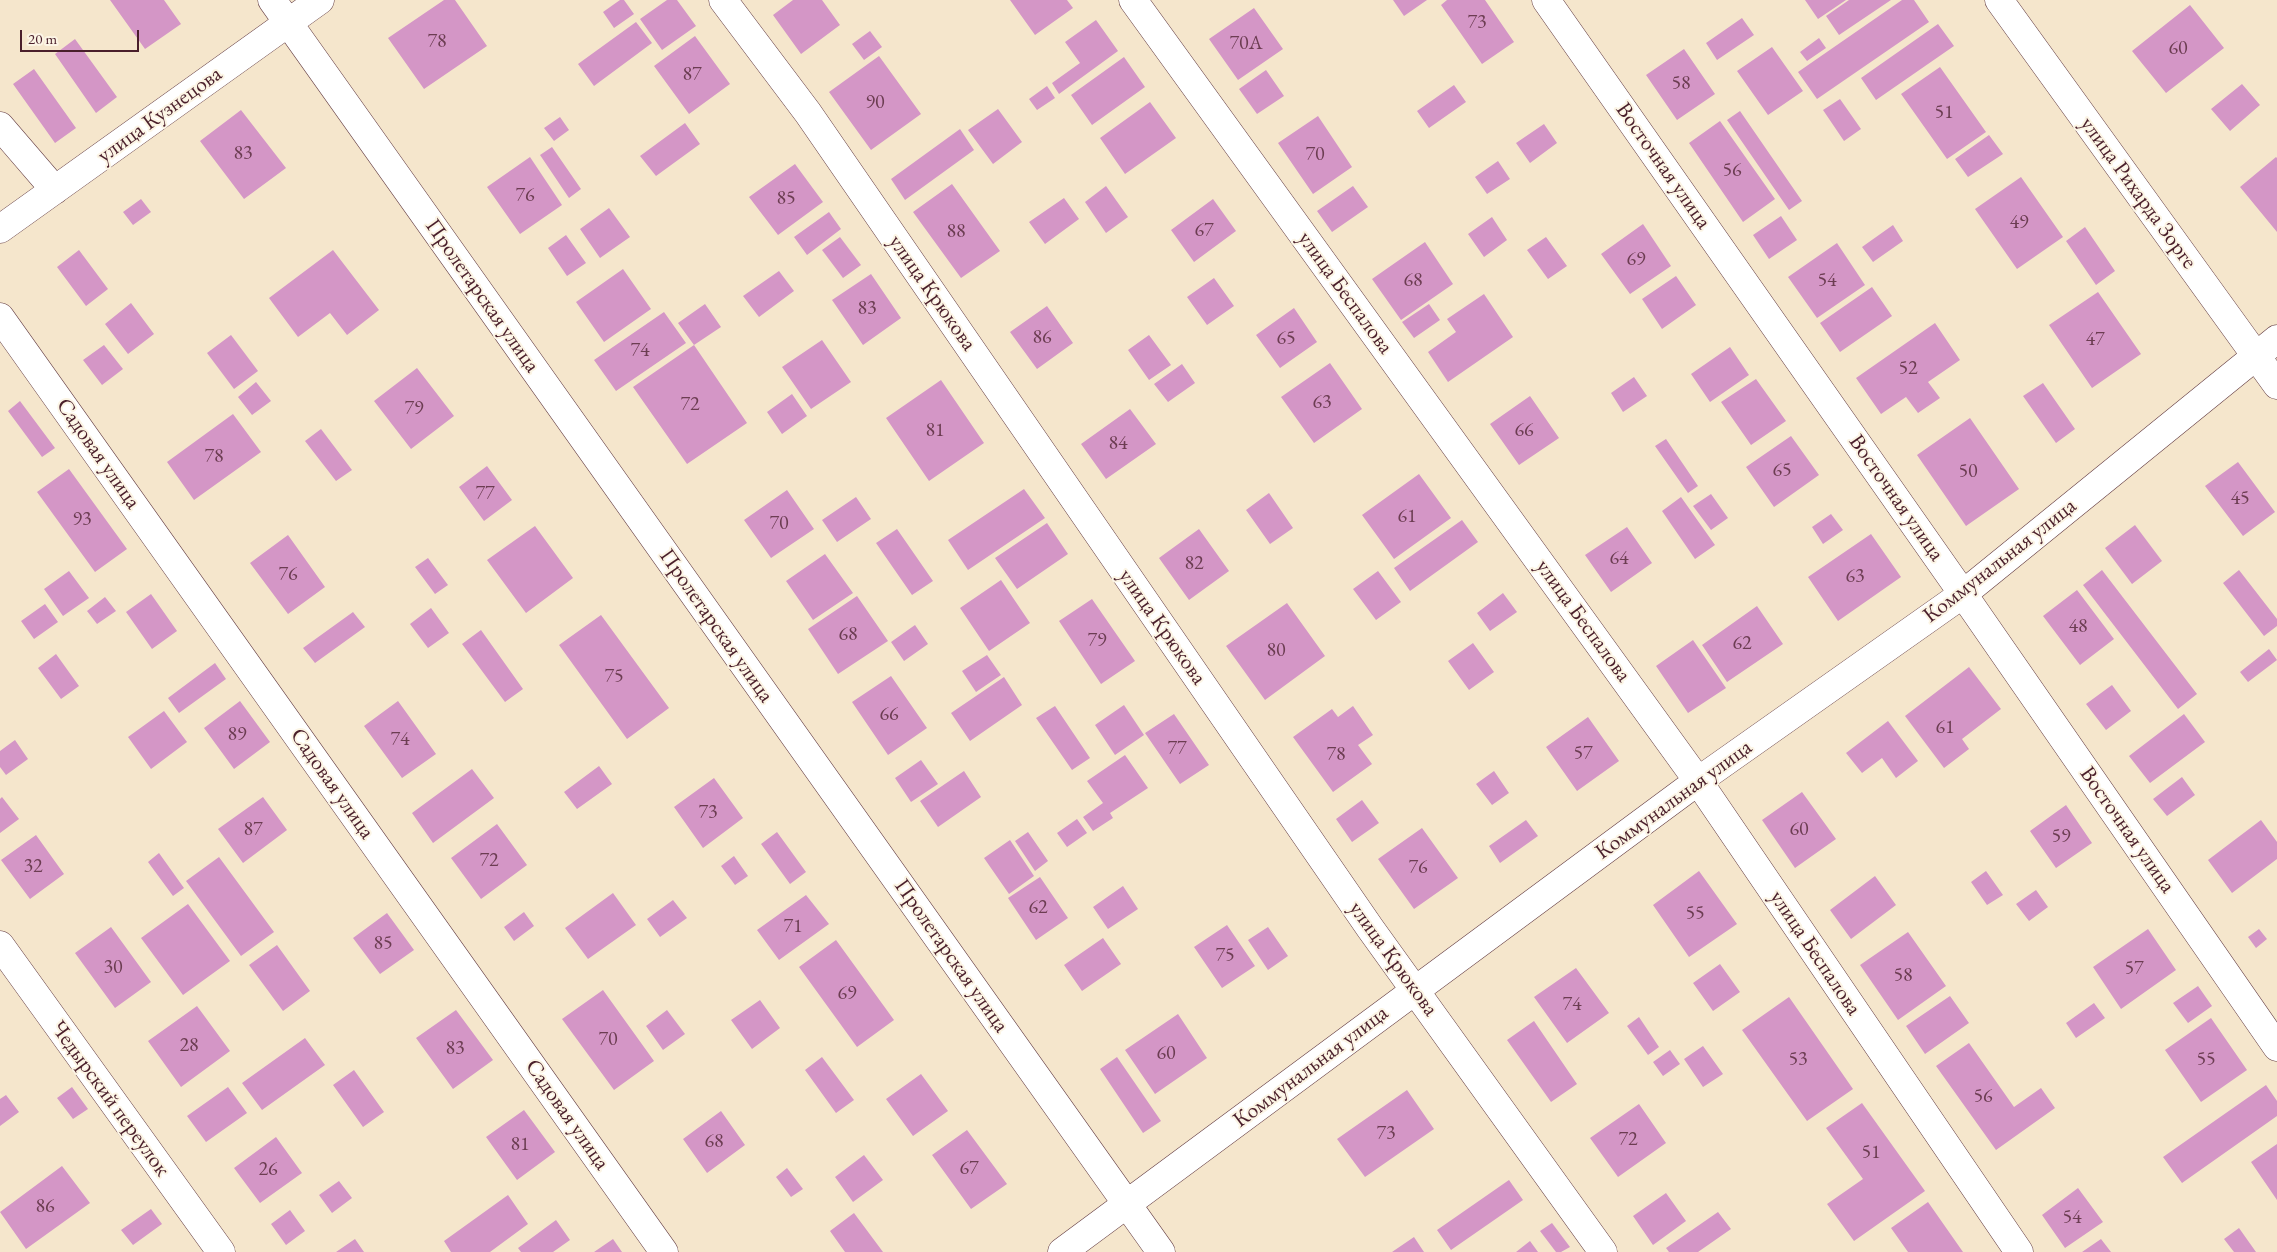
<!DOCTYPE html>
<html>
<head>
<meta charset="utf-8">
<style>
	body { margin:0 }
	#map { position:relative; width:2277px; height:1252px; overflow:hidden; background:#f5e6cc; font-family:"EB Garamond",serif }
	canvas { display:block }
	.scale { position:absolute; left:20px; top:30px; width:119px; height:22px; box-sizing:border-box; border:2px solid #4a1f2b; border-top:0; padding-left:6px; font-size:15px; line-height:18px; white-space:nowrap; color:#4a1f2b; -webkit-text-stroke:4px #fcf5e5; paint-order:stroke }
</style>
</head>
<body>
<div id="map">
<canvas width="2277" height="1252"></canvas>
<div class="scale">20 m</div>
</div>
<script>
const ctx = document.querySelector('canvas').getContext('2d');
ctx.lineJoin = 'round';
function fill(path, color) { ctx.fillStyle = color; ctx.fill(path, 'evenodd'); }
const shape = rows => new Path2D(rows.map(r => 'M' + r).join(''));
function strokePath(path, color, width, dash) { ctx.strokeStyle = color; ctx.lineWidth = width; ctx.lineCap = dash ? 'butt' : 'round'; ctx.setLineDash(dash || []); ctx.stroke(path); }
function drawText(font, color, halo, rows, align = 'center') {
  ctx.font = font + ' "EB Garamond",serif'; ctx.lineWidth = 4; ctx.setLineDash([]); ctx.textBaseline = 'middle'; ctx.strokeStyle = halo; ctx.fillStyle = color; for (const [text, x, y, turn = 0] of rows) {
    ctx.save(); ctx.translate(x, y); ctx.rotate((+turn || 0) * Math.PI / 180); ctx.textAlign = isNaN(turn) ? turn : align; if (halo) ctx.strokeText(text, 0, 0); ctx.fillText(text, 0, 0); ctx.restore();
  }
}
fill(shape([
	[110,0,164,0,181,24,145,49],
	[444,0,455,0,487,46,424,89,388,38],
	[620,0,624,0,634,14,614,28,603,12],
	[667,0,677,0,696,26,662,50,640,19],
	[793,0,822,0,840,25,801,54,773,15],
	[1010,0,1067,0,1073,8,1035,35],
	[1393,0,1427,0,1404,16],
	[1447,0,1485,0,1514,42,1482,64,1441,5],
	[1805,0,1846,0,1818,19],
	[1849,0,1891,0,1839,35,1826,16],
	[1902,0,1914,0,1929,22,1817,99,1798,72],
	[2190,5,2224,48,2166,93,2132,51],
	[1254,8,1283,49,1238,80,1209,39],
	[1742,18,1754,35,1717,60,1706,43],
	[1096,20,1118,51,1059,94,1052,83,1080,63,1065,42],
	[636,22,652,43,594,86,578,64],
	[1938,24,1954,46,1876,100,1861,78],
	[870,31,882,47,864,60,852,44],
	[695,36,730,84,689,114,654,66],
	[1819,38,1826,48,1807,61,1800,52],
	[75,39,117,97,96,113,55,54],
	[1772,47,1803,91,1768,115,1737,71],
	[1684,49,1715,94,1677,120,1646,75],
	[879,56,921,114,871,150,829,92],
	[1124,57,1145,87,1092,125,1071,95],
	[1940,67,1986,132,1947,159,1901,94],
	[34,69,76,128,55,143,13,84],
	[1266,70,1284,96,1257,114,1239,89],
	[2242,84,2260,105,2230,131,2211,109],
	[1454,85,1466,102,1429,128,1417,111],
	[1047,86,1055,98,1037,110,1029,99],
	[1840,99,1861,129,1844,141,1823,110],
	[1150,102,1176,138,1125,174,1100,138],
	[998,109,1022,142,993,164,968,130],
	[241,110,286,168,244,199,200,141],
	[1740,111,1802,201,1789,210,1727,120],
	[1318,116,1352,167,1313,194,1278,143],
	[560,117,569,130,554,141,544,128],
	[1720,121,1775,199,1743,222,1689,143],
	[685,123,700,144,656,176,640,156],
	[1544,124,1557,143,1530,163,1516,143],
	[960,129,974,150,905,200,891,179],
	[1989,135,2003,154,1968,177,1955,159],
	[552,147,581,189,569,198,540,155],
	[530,157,562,205,520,234,487,187],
	[2276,157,2277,158,2277,232,2240,187],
	[1498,161,1510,179,1487,194,1475,177],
	[795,164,823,202,778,235,749,197],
	[2021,177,2063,237,2017,269,1975,209],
	[952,184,1000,251,961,278,913,212],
	[1106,186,1128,217,1106,233,1085,202],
	[1353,186,1368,207,1332,232,1317,211],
	[1064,198,1079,219,1045,244,1029,222],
	[141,199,151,212,133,225,123,212],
	[1213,199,1236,231,1194,262,1171,230],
	[609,208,630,237,600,258,580,229],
	[829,212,841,229,807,255,794,237],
	[1781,216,1797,240,1769,259,1753,235],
	[1492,217,1507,240,1484,257,1468,234],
	[1643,224,1671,266,1630,294,1601,254],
	[1893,225,1903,241,1873,262,1862,247],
	[2085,227,2115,271,2096,285,2066,241],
	[566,235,586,263,567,276,548,248],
	[840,237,861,265,843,278,822,250],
	[1546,237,1567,266,1548,279,1527,250],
	[1425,242,1453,284,1401,320,1372,279],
	[1837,243,1865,285,1817,318,1788,277],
	[79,250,108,289,86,306,57,267],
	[333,250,379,310,347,335,330,313,298,337,269,298],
	[623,269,651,309,604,342,576,302],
	[779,271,794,291,759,317,743,296],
	[871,274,901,318,863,345,832,300],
	[1676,276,1696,305,1662,329,1642,299],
	[1214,278,1234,306,1207,325,1187,297],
	[1872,287,1892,316,1840,352,1820,323],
	[2098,292,2141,354,2092,388,2049,325],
	[1484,294,1513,337,1448,382,1428,352,1456,332,1447,319],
	[131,303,154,334,128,354,105,324],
	[705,304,721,327,694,345,678,323],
	[1429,304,1440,320,1414,338,1402,322],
	[1047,306,1073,343,1037,369,1010,332],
	[1294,308,1317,342,1280,368,1256,335],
	[664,312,686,343,616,391,594,360],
	[1935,323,1960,360,1928,382,1940,398,1918,413,1906,397,1881,414,1856,378],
	[231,335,258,371,234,389,207,353],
	[1149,335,1171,365,1149,380,1128,350],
	[822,340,851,382,811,409,782,367],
	[104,345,123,369,102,385,83,360],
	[694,345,747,423,687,464,633,387],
	[1730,347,1749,375,1710,402,1691,374],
	[1330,363,1362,409,1314,443,1281,397],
	[1182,364,1195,383,1168,402,1154,384],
	[417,368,454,416,411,449,374,401],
	[1634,377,1647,396,1623,412,1611,393],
	[1756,379,1786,421,1751,445,1721,402],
	[941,380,984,443,929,481,886,418],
	[256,382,271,401,252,415,238,397],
	[2043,383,2075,429,2056,443,2023,396],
	[792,394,807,416,782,434,767,412],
	[1530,396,1559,438,1519,465,1490,424],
	[20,401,55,448,42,457,8,411],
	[1130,409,1156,444,1106,479,1081,444],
	[233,414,261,452,194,500,167,462],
	[1970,418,2019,489,1966,526,1917,455],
	[321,429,352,470,336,481,305,441],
	[1791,436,1819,475,1774,507,1746,467],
	[1666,439,1698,486,1688,493,1655,446],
	[2238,462,2275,512,2243,536,2205,486],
	[487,466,512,500,484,521,459,487],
	[69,469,127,549,95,572,37,492],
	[1419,474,1451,518,1394,559,1362,515],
	[1024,489,1045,518,968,570,948,540],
	[787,490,814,529,771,558,744,520],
	[1269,493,1293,528,1270,544,1246,510],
	[1711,494,1728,518,1711,530,1693,506],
	[856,497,871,519,837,542,822,520],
	[1681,497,1715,545,1695,559,1662,511],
	[1831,514,1843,530,1823,544,1812,527],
	[1462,520,1478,542,1410,591,1394,568],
	[1047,523,1068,554,1017,589,995,558],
	[2135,525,2162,561,2132,584,2105,548],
	[535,526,573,578,526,613,487,560],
	[1627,527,1652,563,1611,592,1585,555],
	[897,529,933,581,912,595,876,543],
	[1199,529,1229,571,1189,600,1159,558],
	[1871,534,1901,577,1838,621,1808,577],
	[288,535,325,587,288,614,250,563],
	[825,554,853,593,813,620,786,581],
	[428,558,448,585,435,594,415,567],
	[2102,570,2197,694,2178,709,2083,585],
	[2239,570,2277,619,2277,626,2264,636,2223,583],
	[69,571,89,598,63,616,44,589],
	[1378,571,1401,602,1376,620,1353,589],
	[1001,580,1030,623,989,651,960,608],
	[2077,590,2114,639,2080,665,2043,616],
	[1503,593,1517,612,1490,631,1477,613],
	[151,594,177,631,152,649,126,612],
	[857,596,888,641,838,674,808,629],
	[105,597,116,611,97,624,87,611],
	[1092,599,1135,661,1101,684,1059,621],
	[1287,603,1325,656,1265,700,1226,646],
	[45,604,58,622,34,639,21,621],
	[1757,606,1783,644,1727,682,1702,645],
	[431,608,449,633,428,648,410,624],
	[353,612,365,627,315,663,303,648],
	[601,615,669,708,627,739,559,645],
	[915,625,928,644,904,661,891,642],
	[481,630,523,689,505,702,462,644],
	[1693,640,1726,688,1688,713,1656,666],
	[1473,643,1494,672,1469,690,1448,661],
	[2269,649,2277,660,2248,682,2240,672],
	[56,654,79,686,61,699,38,668],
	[987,655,1001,675,976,692,962,671],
	[215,663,226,679,179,713,168,698],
	[1969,667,2001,709,1962,739,1969,749,1944,768,1905,716],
	[891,676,927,728,888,755,852,702],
	[1004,677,1022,705,970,741,951,713],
	[2112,685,2131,711,2106,730,2086,704],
	[240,701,270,742,234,769,204,728],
	[398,701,436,754,402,778,364,726],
	[1124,705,1144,735,1115,755,1095,725],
	[1055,706,1090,758,1072,770,1036,718],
	[1353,706,1373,735,1358,745,1372,764,1333,792,1293,737,1332,709,1338,717],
	[164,711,187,742,151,769,128,737],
	[1174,714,1209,765,1180,784,1145,733],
	[2184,714,2205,742,2150,783,2129,756],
	[1588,717,1619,761,1577,791,1546,747],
	[1888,721,1918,761,1896,778,1882,758,1862,773,1846,753],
	[15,740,28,759,6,775,0,767,0,751],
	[1125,755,1148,788,1110,813,1113,818,1093,831,1083,817,1103,803,1087,781],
	[921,760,938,784,911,802,895,778],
	[599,766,612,784,577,809,564,792],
	[472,769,494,798,433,843,412,813],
	[964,771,981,797,938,827,920,801],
	[1494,771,1509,793,1492,805,1476,784],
	[2182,777,2195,795,2167,816,2153,799],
	[714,778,743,818,703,848,674,807],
	[1802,792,1836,839,1795,868,1762,820],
	[2,797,19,819,0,833,0,799],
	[263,797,287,830,243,863,218,829],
	[1362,800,1379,823,1352,842,1336,819],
	[2066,805,2092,843,2056,868,2030,831],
	[1077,819,1087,833,1067,847,1057,833],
	[1526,820,1538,836,1500,863,1489,846],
	[2261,820,2277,842,2277,859,2232,893,2208,860],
	[497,824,527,865,481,899,451,858],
	[1422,828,1458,878,1414,909,1378,859],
	[777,832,806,872,790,884,761,844],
	[1028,832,1048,861,1035,871,1015,841],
	[36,835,64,874,30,899,1,860],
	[1010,840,1034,876,1009,894,984,858],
	[159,853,184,888,173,896,148,862],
	[734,856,748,876,735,885,721,866],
	[219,857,274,932,241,956,186,881],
	[1699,871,1737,924,1689,957,1653,905],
	[1986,871,2003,895,1987,905,1971,882],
	[1875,876,1896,905,1851,939,1830,910],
	[1040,877,1068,918,1036,940,1008,898],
	[1123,886,1138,909,1108,929,1093,907],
	[2036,890,2048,907,2029,921,2016,904],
	[613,893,636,925,588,959,565,928],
	[806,895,829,924,779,960,757,930],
	[673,900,687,918,660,937,647,919],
	[188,904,230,961,183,995,141,938],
	[524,912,534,926,514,941,504,927],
	[387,913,414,950,380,974,353,938],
	[1227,925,1255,966,1222,988,1194,947],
	[111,927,151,982,115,1008,75,953],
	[1268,927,1288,956,1268,970,1248,940],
	[2148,929,2176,970,2121,1009,2093,967],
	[2259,929,2267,939,2256,948,2248,937],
	[1908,932,1946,986,1898,1020,1860,965],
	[1103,938,1121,964,1082,991,1064,965],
	[836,940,894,1020,857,1047,799,967],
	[277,945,310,991,283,1011,249,965],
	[1720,964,1740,992,1713,1011,1693,983],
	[1576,968,1609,1013,1567,1043,1534,997],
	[2198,986,2212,1006,2188,1023,2173,1003],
	[603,990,654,1061,614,1090,562,1019],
	[1950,996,1969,1023,1925,1054,1906,1026],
	[1789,997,1853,1089,1807,1121,1742,1030],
	[760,1000,780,1028,752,1049,731,1020],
	[2094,1003,2105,1018,2076,1038,2066,1023],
	[197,1006,230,1051,181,1087,148,1041],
	[456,1010,493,1060,453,1089,416,1038],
	[667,1010,685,1034,663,1050,646,1026],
	[1178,1014,1207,1058,1155,1094,1125,1050],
	[1639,1017,1659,1047,1648,1055,1627,1026],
	[2211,1018,2247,1070,2201,1102,2165,1050],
	[1534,1021,1577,1084,1551,1102,1507,1040],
	[305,1038,325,1065,262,1110,242,1083],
	[1969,1043,2014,1107,2041,1088,2055,1108,1996,1150,1936,1066],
	[1703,1046,1723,1074,1703,1087,1684,1059],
	[1670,1050,1680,1064,1663,1076,1653,1062],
	[822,1057,854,1100,836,1113,805,1070],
	[1117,1057,1161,1121,1143,1133,1100,1069],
	[354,1070,384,1112,363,1127,333,1085],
	[921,1074,948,1111,913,1136,886,1099],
	[2266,1085,2277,1101,2277,1116,2182,1183,2163,1157],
	[72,1087,88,1109,73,1119,57,1098],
	[228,1087,247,1113,206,1142,187,1116],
	[1407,1090,1434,1129,1365,1177,1337,1139],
	[6,1095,19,1112,0,1126,0,1099],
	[1862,1103,1925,1191,1854,1241,1827,1204,1863,1179,1826,1128],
	[1639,1104,1666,1143,1618,1177,1590,1138],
	[524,1110,555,1152,517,1180,486,1137],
	[721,1111,745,1145,707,1173,683,1139],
	[967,1130,1007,1184,971,1209,932,1155],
	[276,1137,302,1173,260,1203,234,1168],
	[2277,1144,2277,1200,2251,1162],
	[864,1155,883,1180,853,1202,835,1177],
	[62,1166,90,1203,26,1249,0,1212],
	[787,1168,803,1189,791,1197,776,1177],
	[1509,1180,1523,1200,1451,1250,1437,1230],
	[339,1181,352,1198,332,1213,319,1195],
	[2078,1188,2103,1222,2065,1248,2042,1215],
	[1666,1193,1686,1221,1653,1245,1633,1216],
	[508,1195,528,1224,490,1252,451,1252,444,1241],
	[1928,1202,1963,1252,1908,1252,1891,1228],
	[151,1209,162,1224,133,1245,121,1230],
	[290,1210,305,1231,286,1245,271,1224],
	[1718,1212,1731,1229,1698,1252,1669,1252,1666,1248],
	[854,1213,883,1252,845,1252,830,1231],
	[556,1220,570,1240,553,1252,521,1252,518,1248],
	[1552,1223,1570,1247,1561,1252,1556,1252,1540,1231],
	[2239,1228,2256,1252,2234,1252,2224,1239],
	[1414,1237,1424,1252,1392,1252],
	[355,1239,364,1252,336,1252],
	[613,1239,622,1252,594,1252],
	[2101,1239,2111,1252,2082,1252],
	[1530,1241,1538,1252,1516,1252]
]), '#d496c6');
const minor = shape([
	[272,0,1161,1252],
	[723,0,808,113,1370,928,1603,1252],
	[1133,0,1698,781,2019,1252],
	[1546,0,1963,594,2277,1047],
	[1999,0,2277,385],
	[0,126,55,190],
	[0,229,320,0],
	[0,317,664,1252],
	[0,945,221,1252],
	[1062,1252,1698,781,1963,594,2277,339]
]);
strokePath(minor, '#643d43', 29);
strokePath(minor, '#fff', 28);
drawText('20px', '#6c3d52', null, [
	["73",1477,23],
	["78",437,42],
	["70А",1246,44],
	["60",2178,49],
	["87",692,75],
	["58",1681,84],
	["90",875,103],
	["51",1944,113],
	["83",243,154],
	["70",1315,155],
	["56",1732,171],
	["76",525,196],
	["85",786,199],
	["49",2019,223],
	["67",1204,231],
	["88",956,232],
	["69",1636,260],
	["68",1413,281],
	["54",1827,281],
	["83",867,309],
	["86",1042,338],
	["65",1286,339],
	["47",2095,340],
	["74",640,351],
	["52",1908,369],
	["63",1322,403],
	["72",690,405],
	["79",414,409],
	["81",935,431],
	["66",1524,431],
	["84",1118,444],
	["78",214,457],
	["65",1782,471],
	["50",1968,472],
	["77",485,494],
	["45",2240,499],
	["61",1407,517],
	["93",82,520],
	["70",779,524],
	["64",1619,559],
	["82",1194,564],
	["76",288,575],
	["63",1855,577],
	["48",2078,627],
	["68",848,635],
	["79",1097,641],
	["62",1742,644],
	["80",1276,651],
	["75",614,677],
	["66",889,715],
	["61",1945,728],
	["89",237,735],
	["74",400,740],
	["77",1177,749],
	["57",1583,754],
	["78",1336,755],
	["73",708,813],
	["87",253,830],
	["60",1799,830],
	["59",2061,837],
	["72",489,861],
	["32",33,867],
	["76",1418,868],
	["62",1038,908],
	["55",1695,914],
	["71",793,927],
	["85",383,944],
	["75",1225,956],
	["30",113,968],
	["57",2134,969],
	["58",1903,976],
	["69",847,994],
	["74",1572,1005],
	["70",608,1040],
	["28",189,1046],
	["83",455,1049],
	["60",1166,1054],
	["53",1798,1060],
	["55",2206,1060],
	["56",1983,1097],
	["73",1386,1134],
	["72",1628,1140],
	["68",714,1142],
	["81",520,1145],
	["51",1871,1153],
	["67",969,1169],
	["26",268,1170],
	["86",45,1207],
	["54",2072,1218]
]);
drawText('22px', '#4a1f2b', '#fcf5e5', [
	["улица Кузнецова",160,115,-36],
	["Восточная улица",1663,166,55],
	["улица Рихарда Зорге",2138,193,54],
	["улица Крюкова",932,293,55],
	["улица Беспалова",1345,293,54],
	["Пролетарская улица",482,296,55],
	["Садовая улица",98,454,55],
	["Восточная улица",1896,498,55],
	["Коммунальная улица",2000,561,-38],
	["улица Беспалова",1583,621,54],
	["Пролетарская улица",716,626,55],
	["улица Крюкова",1162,627,55],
	["Садовая улица",332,784,55],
	["Коммунальная улица",1674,800,-36],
	["Восточная улица",2127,830,55],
	["улица Беспалова",1815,953,56],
	["Пролетарская улица",951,956,55],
	["улица Крюкова",1393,959,54],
	["Коммунальная улица",1311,1067,-37],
	["Чедырский переулок",110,1099,54],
	["Садовая улица",567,1115,55]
]);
</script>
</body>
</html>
